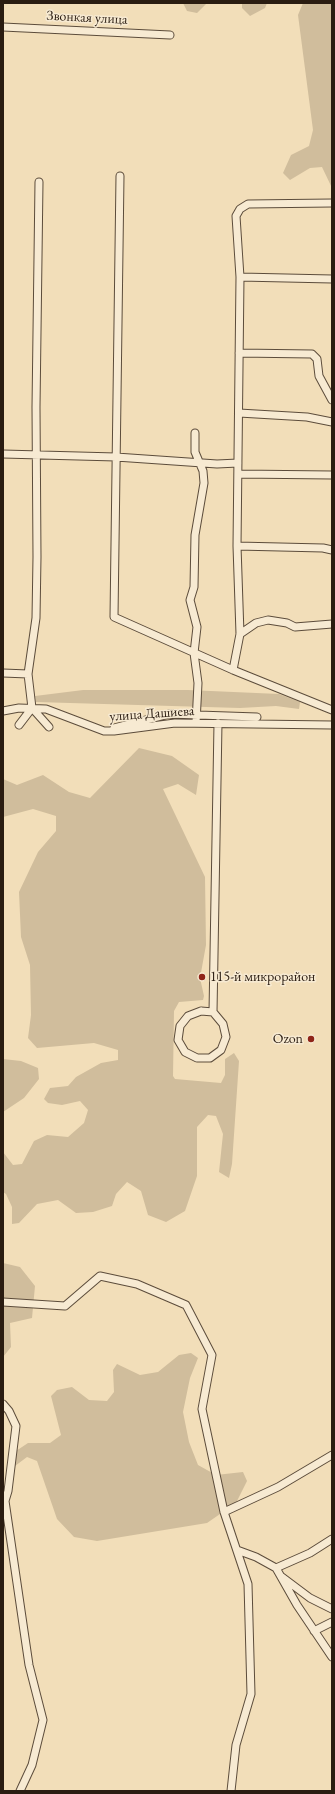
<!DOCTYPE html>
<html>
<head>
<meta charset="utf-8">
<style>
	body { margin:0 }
	#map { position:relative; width:335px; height:1794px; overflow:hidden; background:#f2deb9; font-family:"EB Garamond",serif }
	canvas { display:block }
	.frame { position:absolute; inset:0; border:4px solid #2a1c11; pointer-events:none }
</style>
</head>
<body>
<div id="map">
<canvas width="335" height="1794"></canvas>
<div class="frame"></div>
</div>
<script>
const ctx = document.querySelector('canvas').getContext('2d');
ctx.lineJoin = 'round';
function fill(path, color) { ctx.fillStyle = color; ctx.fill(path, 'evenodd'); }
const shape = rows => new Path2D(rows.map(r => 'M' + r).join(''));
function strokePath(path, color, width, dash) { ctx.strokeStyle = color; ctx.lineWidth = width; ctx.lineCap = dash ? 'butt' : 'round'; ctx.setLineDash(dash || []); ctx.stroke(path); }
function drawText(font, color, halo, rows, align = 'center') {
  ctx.font = font + ' "EB Garamond",serif'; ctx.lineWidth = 3; ctx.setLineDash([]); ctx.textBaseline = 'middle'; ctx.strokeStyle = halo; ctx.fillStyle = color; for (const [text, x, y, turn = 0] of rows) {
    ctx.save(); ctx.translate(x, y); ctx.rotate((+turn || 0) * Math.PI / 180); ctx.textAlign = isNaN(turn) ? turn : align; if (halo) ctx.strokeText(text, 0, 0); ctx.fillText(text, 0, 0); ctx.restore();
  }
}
fill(shape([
	[183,3,207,3,197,13,187,11],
	[242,3,267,3,265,8,250,16,242,8],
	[303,3,332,3,332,188,322,167,310,168,290,180,283,173,291,155,309,146,313,130,298,15],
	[83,690,188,690,279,694,300,702,299,709,276,706,240,708,36,702,35,696],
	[139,748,172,756,199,775,196,795,178,784,163,789,205,877,206,945,200,978,204,996,203,1000,179,1002,174,1011,173,1076,175,1079,221,1083,225,1075,225,1059,234,1053,239,1061,232,1164,229,1178,219,1172,223,1134,216,1116,208,1115,197,1127,197,1176,185,1211,166,1222,148,1215,141,1191,127,1182,116,1194,112,1206,93,1212,76,1213,58,1200,37,1204,19,1223,12,1224,12,1207,6,1194,3,1192,3,1152,13,1165,22,1164,34,1141,47,1135,68,1137,84,1123,88,1110,80,1101,62,1105,48,1103,44,1099,50,1088,68,1086,76,1077,101,1063,118,1060,118,1050,94,1043,37,1048,28,1038,31,1015,30,965,21,937,19,892,38,852,56,831,56,816,33,809,3,817,3,779,17,785,43,775,69,792,90,798],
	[3,1059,21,1061,38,1068,39,1079,24,1098,3,1112],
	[3,1263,20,1267,35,1286,32,1318,10,1323,11,1347,3,1357],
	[191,1353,198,1358,190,1378,183,1412,189,1442,198,1465,216,1475,243,1472,247,1481,236,1503,207,1523,97,1541,74,1537,57,1519,37,1461,27,1457,11,1469,16,1451,28,1443,50,1443,61,1435,51,1396,57,1390,72,1387,89,1400,107,1401,114,1392,113,1370,117,1364,140,1375,158,1372,179,1355]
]), '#d0bd9c');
const minor = shape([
	[3,27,170,35],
	[120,176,114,617,233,670,332,710],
	[39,182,36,407,37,557,36,618,28,674,32,708,49,727],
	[240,277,332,279],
	[239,353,312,354,317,359,319,376,332,400],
	[239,413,307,417,332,422],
	[195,433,195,452,203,471,204,483,195,535,194,587,190,600,197,627,194,653,198,683,196,723],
	[3,454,116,457,217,464,238,463],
	[238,474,332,475],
	[237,546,323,548,332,550],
	[240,634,256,623,268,620,287,623,295,627,332,624],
	[233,670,240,634,237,546,240,277,236,216,240,209,248,204,332,203],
	[3,673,28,674],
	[3,711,19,708,46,709,104,731,114,731,175,723,332,725],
	[19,725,32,708],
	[114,728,169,714,257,717],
	[201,1011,213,1012,223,1024,226,1037,221,1050,210,1058,197,1058,185,1052,178,1040,180,1026,188,1016,201,1011],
	[213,1012,218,723],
	[3,1302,65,1306,100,1276,137,1284,186,1305,212,1355,202,1409,224,1512,248,1584,251,1694,236,1745,231,1791],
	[3,1404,9,1411,16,1426,8,1491,5,1501,24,1631,29,1665,43,1720,32,1765,20,1791],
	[224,1512,278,1487,332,1455],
	[237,1550,256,1557,276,1568,297,1605,332,1657],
	[276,1568,310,1553,332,1539],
	[282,1577,310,1598,332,1609],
	[314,1631,332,1622]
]);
strokePath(minor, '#5c4c3b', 9);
strokePath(minor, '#f7ead2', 7);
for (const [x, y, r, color] of [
	[202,977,4,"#8f2418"],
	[311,1039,4,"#8f2418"]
]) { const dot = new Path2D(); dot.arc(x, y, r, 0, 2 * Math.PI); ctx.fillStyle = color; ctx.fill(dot); strokePath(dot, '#f7ead2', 1.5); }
drawText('14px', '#2a1c11', '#f7ead2', [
	["Звонкая улица",87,18,3],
	["улица Дашиева",152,714,-4]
]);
drawText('14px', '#2a1c11', '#f7ead2', [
	["115-й микрорайон",210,977],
	["Ozon",303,1039,"right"]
], 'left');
</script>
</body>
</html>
